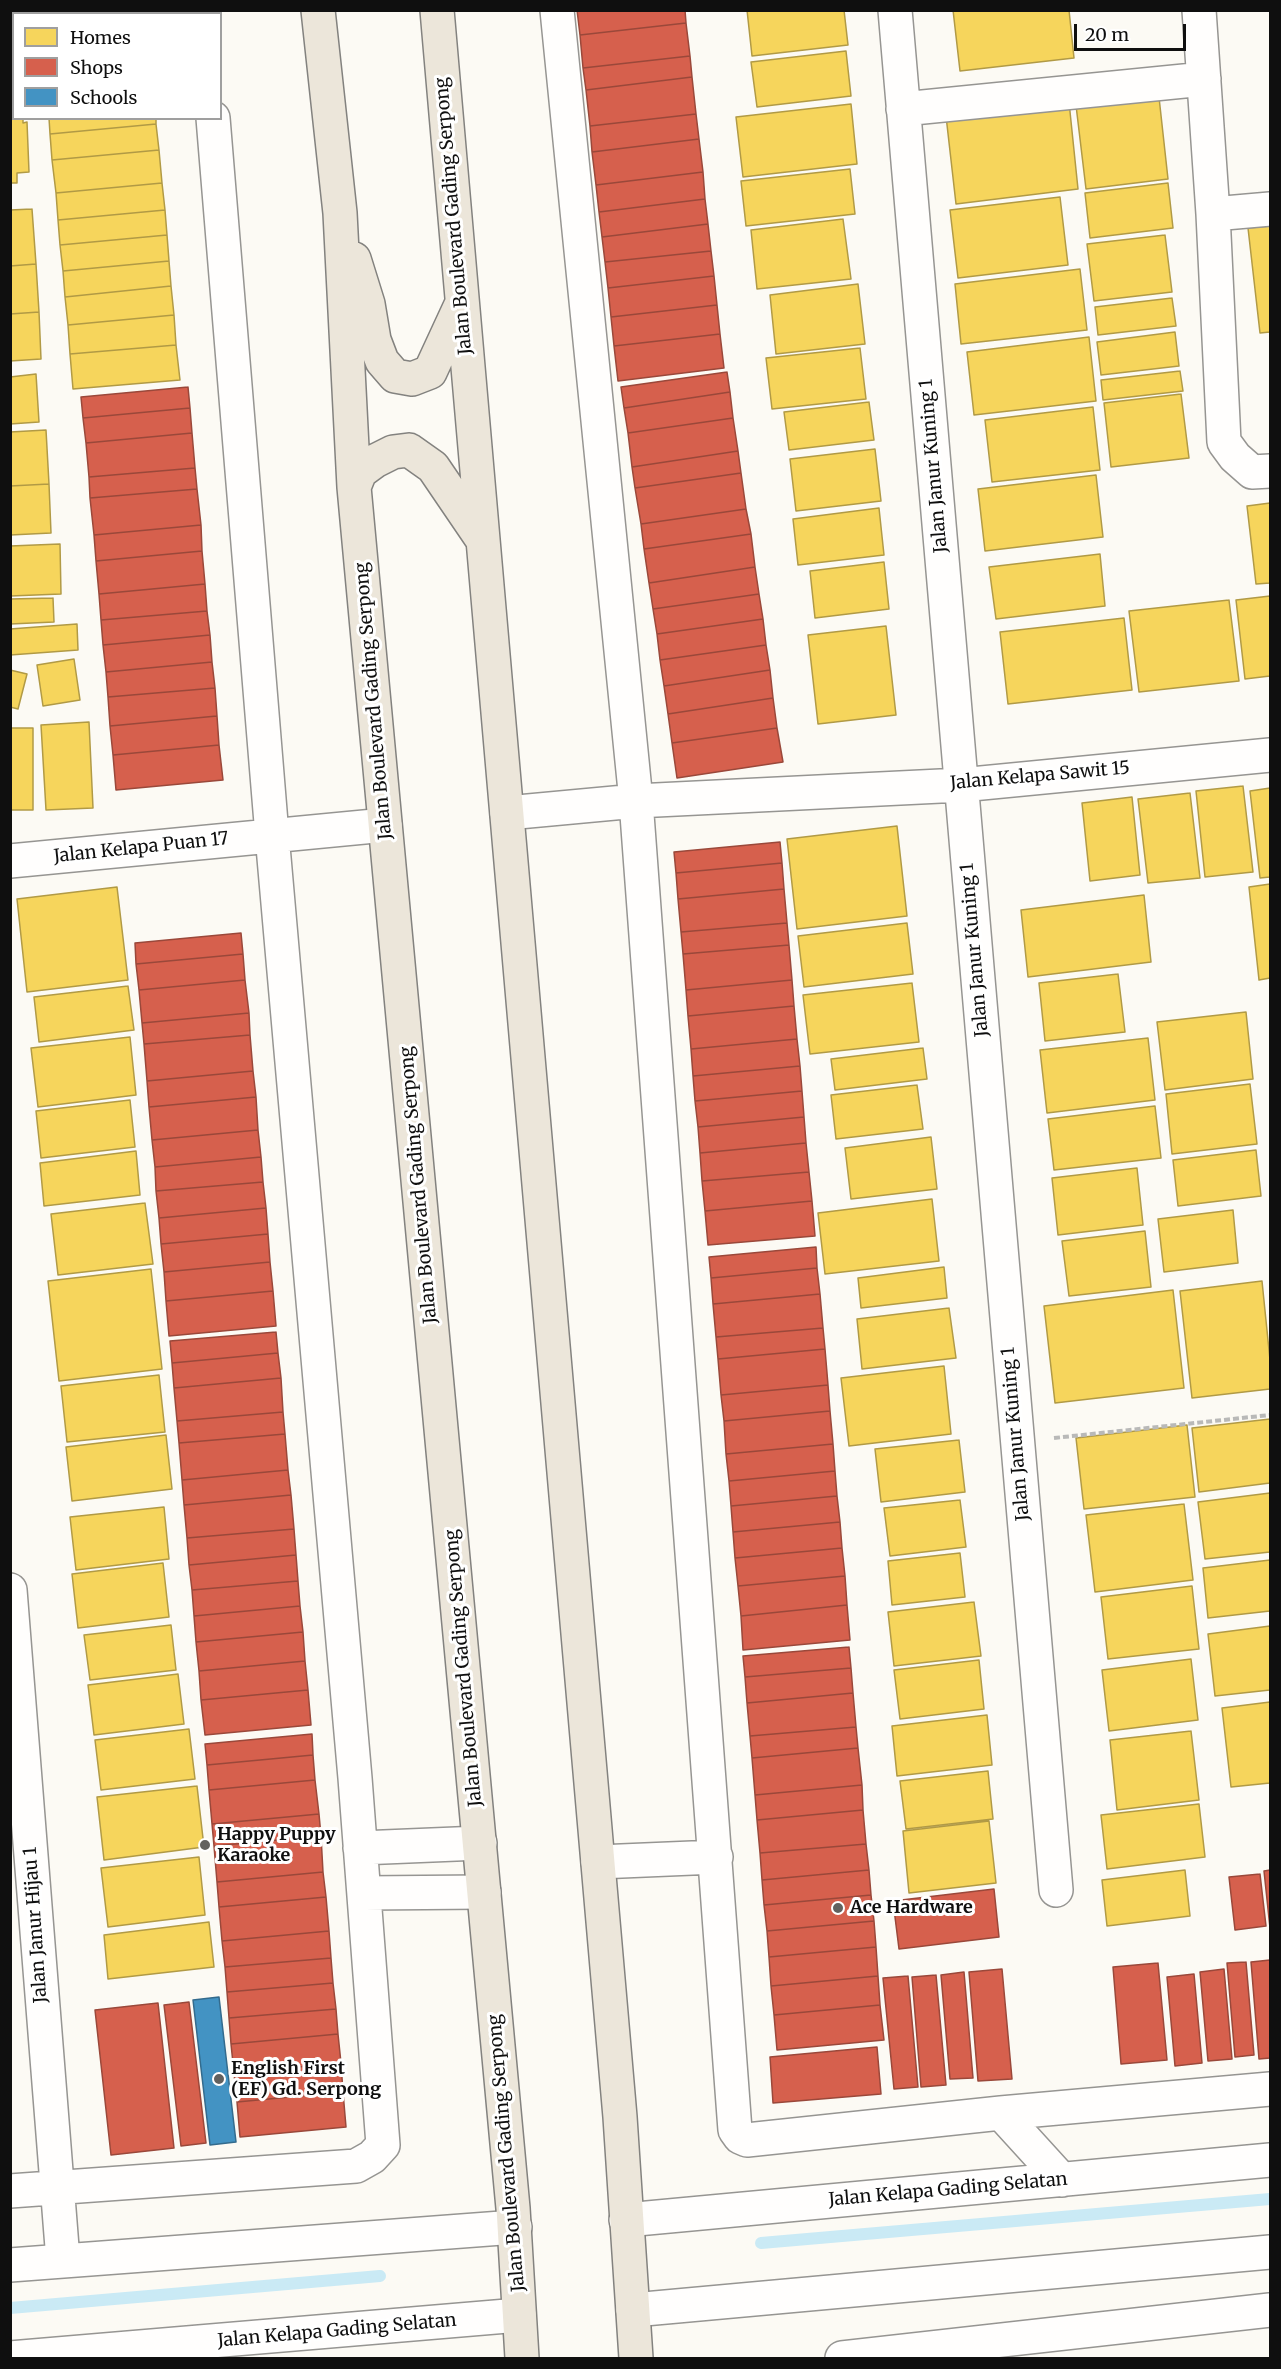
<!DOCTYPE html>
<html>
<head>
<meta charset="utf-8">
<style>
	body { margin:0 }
	#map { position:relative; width:1281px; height:2369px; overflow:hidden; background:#fcfaf4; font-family:Merriweather,serif }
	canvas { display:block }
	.frame { position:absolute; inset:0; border:12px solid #0f0f0f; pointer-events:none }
	.legend { position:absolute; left:12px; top:12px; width:210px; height:108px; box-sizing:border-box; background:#fff; border:2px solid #9f9f9f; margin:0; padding:8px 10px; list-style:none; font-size:18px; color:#0f0f0f }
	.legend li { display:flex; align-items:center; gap:12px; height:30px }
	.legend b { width:30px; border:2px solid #9f9f9f }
	.scale { position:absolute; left:1074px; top:24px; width:112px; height:27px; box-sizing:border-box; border:3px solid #0f0f0f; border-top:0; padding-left:8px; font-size:18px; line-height:21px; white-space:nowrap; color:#0f0f0f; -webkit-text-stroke:4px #fff; paint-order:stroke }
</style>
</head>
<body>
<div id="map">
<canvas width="1281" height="2369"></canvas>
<div class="frame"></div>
<ul class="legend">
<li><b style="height:16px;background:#f6d55c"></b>Homes</li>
<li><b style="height:16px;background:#d6604d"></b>Shops</li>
<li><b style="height:16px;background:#4393c3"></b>Schools</li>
</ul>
<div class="scale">20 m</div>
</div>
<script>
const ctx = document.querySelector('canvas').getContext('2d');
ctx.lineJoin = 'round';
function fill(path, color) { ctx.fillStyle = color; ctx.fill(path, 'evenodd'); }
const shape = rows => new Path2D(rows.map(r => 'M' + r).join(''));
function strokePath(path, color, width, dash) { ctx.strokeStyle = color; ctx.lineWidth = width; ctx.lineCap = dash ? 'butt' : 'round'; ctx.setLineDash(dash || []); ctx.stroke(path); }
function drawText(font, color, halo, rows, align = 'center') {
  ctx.font = font + ' Merriweather,serif'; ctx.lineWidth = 6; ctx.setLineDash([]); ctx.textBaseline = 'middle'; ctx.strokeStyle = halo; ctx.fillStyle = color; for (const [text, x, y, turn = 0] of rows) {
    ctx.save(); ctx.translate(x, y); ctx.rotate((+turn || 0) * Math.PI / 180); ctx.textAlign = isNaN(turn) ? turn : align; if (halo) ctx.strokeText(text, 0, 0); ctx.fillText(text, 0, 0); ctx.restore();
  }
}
const homes = shape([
	[39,10,111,10,80,14,39,14,39,10],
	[111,10,146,10,146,14,80,14,111,10],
	[747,10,844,10,848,45,752,56,747,10],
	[953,10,1069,10,1074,58,960,71,953,10],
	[10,19,14,19,14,73,10,73,10,19],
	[846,51,851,96,757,107,751,62,846,51],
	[10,77,14,77,14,118,23,118,23,123,27,122,29,172,17,173,17,183,10,183,10,77],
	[1158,88,1168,179,1086,189,1075,97,1158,88],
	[1069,102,1078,189,956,204,946,116,1069,102],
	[851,104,857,164,743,177,736,117,851,104],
	[49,118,156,118,156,124,50,134,49,118],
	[156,124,159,150,52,160,50,134,156,124],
	[159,150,162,183,56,193,52,160,159,150],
	[850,169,855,214,746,226,741,181,850,169],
	[162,183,165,210,58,220,56,193,162,183],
	[1168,183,1173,228,1090,238,1085,193,1168,183],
	[1060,197,1068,265,958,278,950,210,1060,197],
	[32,209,36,264,10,266,10,210,32,209],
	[165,210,167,235,60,245,58,220,165,210],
	[843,219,851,279,757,289,751,230,843,219],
	[1270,226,1270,332,1260,333,1248,228,1270,226],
	[167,235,169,261,63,271,60,245,167,235],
	[1165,235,1172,292,1094,301,1087,244,1165,235],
	[169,261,171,286,65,297,63,271,169,261],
	[36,264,39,312,10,314,10,266,36,264],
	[1080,269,1087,330,961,344,955,284,1080,269],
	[858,284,865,344,776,354,770,295,858,284],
	[171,286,174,315,68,325,65,297,171,286],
	[1172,298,1176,326,1098,335,1095,307,1172,298],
	[39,312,41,359,10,361,10,314,39,312],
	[174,315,176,345,70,354,68,325,174,315],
	[1175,332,1179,366,1101,375,1097,342,1175,332],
	[1089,337,1096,401,974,415,967,352,1089,337],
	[176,345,180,380,73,389,70,354,176,345],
	[860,348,866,399,772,409,766,358,860,348],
	[1180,371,1183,391,1103,400,1101,380,1180,371],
	[36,374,39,422,10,424,10,377,36,374],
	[1181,394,1189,458,1111,467,1104,403,1181,394],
	[869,402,874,440,789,450,784,412,869,402],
	[1093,407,1100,470,992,482,985,420,1093,407],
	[46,430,49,484,10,486,10,432,46,430],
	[875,449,881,501,796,511,790,459,875,449],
	[1096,475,1103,537,985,551,978,489,1096,475],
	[49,484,51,533,10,535,10,486,49,484],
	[1270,503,1270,583,1256,584,1247,506,1270,503],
	[879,508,884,555,798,565,793,519,879,508],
	[60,544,61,594,10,596,10,546,60,544],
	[1100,554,1105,606,996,619,989,567,1100,554],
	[884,562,889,609,815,618,810,571,884,562],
	[1270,596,1270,676,1245,679,1236,600,1270,596],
	[53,598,54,622,10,624,10,599,53,598],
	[1229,600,1239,681,1139,692,1129,611,1229,600],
	[1124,618,1132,690,1008,704,1000,632,1124,618],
	[77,624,78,650,10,655,10,629,77,624],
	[886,626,896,715,818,724,808,635,886,626],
	[74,659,80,700,43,706,37,665,74,659],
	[10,670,27,674,18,709,10,707,10,670],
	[89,722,93,808,46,810,41,725,89,722],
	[10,728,33,728,33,810,10,810,10,728],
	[1243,786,1253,872,1205,877,1196,791,1243,786],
	[1270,788,1270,877,1260,878,1250,791,1270,788],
	[1190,793,1200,878,1148,883,1138,799,1190,793],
	[1132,797,1140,875,1090,881,1082,803,1132,797],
	[897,826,907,916,797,929,787,839,897,826],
	[1270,884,1270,978,1259,980,1249,887,1270,884],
	[117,887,128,980,27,992,17,899,117,887],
	[1144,895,1151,962,1028,977,1021,910,1144,895],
	[907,923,913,974,804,987,798,936,907,923],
	[1118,974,1125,1032,1045,1041,1039,983,1118,974],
	[912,983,919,1042,810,1054,803,995,912,983],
	[128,986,134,1030,39,1042,34,997,128,986],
	[1246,1012,1253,1079,1165,1090,1157,1022,1246,1012],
	[130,1037,136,1095,38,1107,31,1048,130,1037],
	[1148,1038,1155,1100,1047,1113,1040,1050,1148,1038],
	[923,1048,927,1079,835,1090,831,1059,923,1048],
	[1250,1084,1257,1144,1172,1154,1166,1094,1250,1084],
	[917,1085,923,1129,836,1139,831,1095,917,1085],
	[130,1100,135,1147,41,1158,36,1111,130,1100],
	[1155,1106,1161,1158,1054,1170,1048,1119,1155,1106],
	[931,1137,937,1189,851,1199,845,1148,931,1137],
	[1256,1150,1261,1196,1178,1206,1173,1160,1256,1150],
	[136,1151,140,1195,44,1206,40,1163,136,1151],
	[1137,1168,1143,1225,1058,1235,1052,1178,1137,1168],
	[932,1199,939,1261,825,1274,818,1213,932,1199],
	[145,1203,153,1264,58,1275,51,1214,145,1203],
	[1233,1210,1238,1263,1164,1272,1158,1219,1233,1210],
	[1145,1231,1151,1287,1069,1296,1062,1241,1145,1231],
	[944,1267,947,1298,861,1308,858,1278,944,1267],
	[151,1269,162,1369,59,1381,48,1281,151,1269],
	[1262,1281,1270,1360,1270,1389,1192,1398,1180,1291,1262,1281],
	[1173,1290,1184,1388,1055,1403,1044,1306,1173,1290],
	[949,1308,956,1358,862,1369,857,1319,949,1308],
	[944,1366,951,1434,849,1446,841,1378,944,1366],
	[159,1375,165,1432,67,1442,61,1386,159,1375],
	[1270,1419,1270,1483,1199,1492,1192,1428,1270,1419],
	[1187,1425,1195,1497,1084,1509,1076,1438,1187,1425],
	[166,1435,172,1489,72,1501,66,1447,166,1435],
	[959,1440,965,1492,881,1502,875,1449,959,1440],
	[1270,1493,1270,1552,1205,1559,1198,1502,1270,1493],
	[960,1500,966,1547,890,1556,884,1508,960,1500],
	[1184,1504,1193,1580,1095,1592,1086,1515,1184,1504],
	[164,1507,169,1559,76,1570,70,1517,164,1507],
	[960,1553,965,1597,892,1605,888,1561,960,1553],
	[1270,1560,1270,1611,1208,1618,1203,1568,1270,1560],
	[163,1563,169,1617,78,1628,72,1574,163,1563],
	[1192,1586,1199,1649,1108,1659,1101,1597,1192,1586],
	[974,1602,981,1656,894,1666,888,1612,974,1602],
	[171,1625,176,1670,90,1680,84,1635,171,1625],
	[1270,1626,1270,1690,1215,1696,1208,1634,1270,1626],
	[1191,1659,1198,1720,1109,1731,1102,1670,1191,1659],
	[979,1660,984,1709,900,1719,894,1670,979,1660],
	[178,1674,184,1724,94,1735,88,1685,178,1674],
	[1270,1702,1270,1783,1231,1787,1222,1708,1270,1702],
	[987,1715,992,1765,897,1776,892,1726,987,1715],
	[189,1729,195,1779,101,1790,95,1740,189,1729],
	[1191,1731,1199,1800,1117,1810,1110,1740,1191,1731],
	[988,1771,993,1819,906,1829,900,1781,988,1771],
	[197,1786,204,1847,104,1860,97,1797,197,1786],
	[1199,1804,1205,1857,1107,1869,1101,1815,1199,1804],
	[989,1821,996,1883,909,1893,903,1831,989,1821],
	[199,1857,205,1915,108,1927,101,1868,199,1857],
	[1185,1870,1190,1916,1107,1926,1102,1880,1185,1870],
	[209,1922,214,1967,108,1979,104,1935,209,1922]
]);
fill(homes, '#f6d55c');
strokePath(homes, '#b19a45', 1.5);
const shops = shape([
	[577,10,685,10,686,23,580,35,577,10],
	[686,23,690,56,583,68,580,35,686,23],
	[690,56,692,77,586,90,583,68,690,56],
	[692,77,696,114,590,126,586,90,692,77],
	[696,114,699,139,592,152,590,126,696,114],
	[699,139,703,172,596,185,592,152,699,139],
	[703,172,705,199,599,212,596,185,703,172],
	[705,199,708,224,602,237,599,212,705,199],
	[708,224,711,251,605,262,602,237,708,224],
	[711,251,714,276,608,288,605,262,711,251],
	[714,276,717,305,611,317,608,288,714,276],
	[717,305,720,334,614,346,611,317,717,305],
	[720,334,724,368,618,381,614,346,720,334],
	[727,372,730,392,624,408,621,387,727,372],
	[188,387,190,408,83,418,81,397,188,387],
	[730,392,733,418,628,433,624,408,730,392],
	[190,408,192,433,86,443,83,418,190,408],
	[733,418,738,451,632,467,628,433,733,418],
	[192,433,195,468,89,477,86,443,192,433],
	[738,451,741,473,635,488,632,467,738,451],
	[195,468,197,489,90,498,89,477,195,468],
	[741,473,746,509,641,524,635,488,741,473],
	[197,489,201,525,94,535,90,498,197,489],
	[746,509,751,534,644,549,641,524,746,509],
	[201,525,202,551,96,561,94,535,201,525],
	[751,534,755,567,649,583,644,549,751,534],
	[202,551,205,584,99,594,96,561,202,551],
	[755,567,759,594,653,609,649,583,755,567],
	[205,584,207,611,101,620,99,594,205,584],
	[759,594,763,619,657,634,653,609,759,594],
	[207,611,210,635,103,645,101,620,207,611],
	[763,619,766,645,660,660,657,634,763,619],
	[210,635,212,662,106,672,103,645,210,635],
	[766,645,770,670,664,686,660,660,766,645],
	[212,662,215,688,108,697,106,672,212,662],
	[770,670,773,698,668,714,664,686,770,670],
	[215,688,217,716,110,726,108,697,215,688],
	[773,698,777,728,672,743,668,714,773,698],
	[217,716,219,745,113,755,110,726,217,716],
	[777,728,783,762,677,778,672,743,777,728],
	[219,745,223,780,116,790,113,755,219,745],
	[780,842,782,863,676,873,674,852,780,842],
	[782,863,784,889,678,899,676,873,782,863],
	[784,889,787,923,681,932,678,899,784,889],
	[787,923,789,945,683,954,681,932,787,923],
	[241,933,243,954,136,964,135,943,241,933],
	[789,945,792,980,686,990,683,954,789,945],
	[243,954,245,980,139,990,136,964,243,954],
	[245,980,249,1013,142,1023,139,990,245,980],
	[792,980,794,1006,688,1016,686,990,792,980],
	[794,1006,797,1039,691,1049,688,1016,794,1006],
	[249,1013,250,1035,144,1044,142,1023,249,1013],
	[250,1035,253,1071,147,1081,144,1044,250,1035],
	[797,1039,800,1066,693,1076,691,1049,797,1039],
	[800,1066,802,1091,695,1101,693,1076,800,1066],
	[253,1071,256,1097,149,1107,147,1081,253,1071],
	[802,1091,804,1117,698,1127,695,1101,802,1091],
	[256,1097,258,1130,152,1140,149,1107,256,1097],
	[804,1117,806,1143,700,1153,698,1127,804,1117],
	[258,1130,261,1157,155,1167,152,1140,258,1130],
	[806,1143,809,1172,702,1181,700,1153,806,1143],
	[261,1157,263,1182,156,1191,155,1167,261,1157],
	[809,1172,812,1201,705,1211,702,1181,809,1172],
	[263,1182,266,1208,159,1218,156,1191,263,1182],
	[812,1201,815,1236,708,1245,705,1211,812,1201],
	[266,1208,268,1234,161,1244,159,1218,266,1208],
	[268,1234,270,1262,164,1272,161,1244,268,1234],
	[816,1247,817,1268,711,1278,709,1257,816,1247],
	[270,1262,273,1291,166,1301,164,1272,270,1262],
	[817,1268,820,1294,713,1304,711,1278,817,1268],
	[273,1291,276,1326,169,1336,166,1301,273,1291],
	[820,1294,823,1328,716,1337,713,1304,820,1294],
	[823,1328,825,1349,718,1359,716,1337,823,1328],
	[276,1332,278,1353,172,1363,170,1341,276,1332],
	[825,1349,828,1385,721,1395,718,1359,825,1349],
	[278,1353,281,1378,174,1388,172,1363,278,1353],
	[281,1378,283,1412,177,1421,174,1388,281,1378],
	[828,1385,830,1411,724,1421,721,1395,828,1385],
	[830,1411,833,1444,726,1454,724,1421,830,1411],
	[283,1412,285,1434,179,1443,177,1421,283,1412],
	[285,1434,288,1470,182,1480,179,1443,285,1434],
	[833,1444,835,1471,729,1481,726,1454,833,1444],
	[288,1470,291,1495,184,1505,182,1480,288,1470],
	[835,1471,837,1496,731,1506,729,1481,835,1471],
	[291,1495,294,1529,187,1538,184,1505,291,1495],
	[837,1496,840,1522,733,1532,731,1506,837,1496],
	[840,1522,842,1548,735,1558,733,1532,840,1522],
	[294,1529,296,1555,189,1565,187,1538,294,1529],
	[842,1548,845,1576,738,1586,735,1558,842,1548],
	[296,1555,298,1581,192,1590,189,1565,296,1555],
	[845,1576,847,1605,741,1616,738,1586,845,1576],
	[298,1581,300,1606,194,1616,192,1590,298,1581],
	[847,1605,850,1640,743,1650,741,1616,847,1605],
	[300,1606,303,1632,196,1642,194,1616,300,1606],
	[303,1632,305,1661,199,1671,196,1642,303,1632],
	[849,1647,851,1668,745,1677,743,1656,849,1647],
	[305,1661,308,1690,201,1700,199,1671,305,1661],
	[851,1668,853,1693,747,1703,745,1677,851,1668],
	[308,1690,311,1725,205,1735,201,1700,308,1690],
	[853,1693,856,1727,750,1736,747,1703,853,1693],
	[856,1727,858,1748,752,1758,750,1736,856,1727],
	[312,1734,313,1755,207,1765,205,1744,312,1734],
	[858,1748,862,1785,755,1795,752,1758,858,1748],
	[313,1755,315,1780,209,1790,207,1765,313,1755],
	[315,1780,319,1814,212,1824,209,1790,315,1780],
	[862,1785,863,1810,757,1820,755,1795,862,1785],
	[863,1810,866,1844,760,1853,757,1820,863,1810],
	[319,1814,321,1836,214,1846,212,1824,319,1814],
	[321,1836,323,1872,217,1882,214,1846,321,1836],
	[866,1844,869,1870,762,1880,760,1853,866,1844],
	[869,1870,871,1895,764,1905,762,1880,869,1870],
	[1270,1870,1270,1928,1264,1871,1270,1870],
	[323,1872,326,1897,219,1907,217,1882,323,1872],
	[1260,1874,1266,1926,1235,1930,1229,1877,1260,1874],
	[994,1889,999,1937,899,1949,893,1901,994,1889],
	[871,1895,874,1921,767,1931,764,1905,871,1895],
	[326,1897,329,1931,222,1941,219,1907,326,1897],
	[874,1921,876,1947,769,1957,767,1931,874,1921],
	[329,1931,331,1958,225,1967,222,1941,329,1931],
	[876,1947,878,1976,771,1986,769,1957,876,1947],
	[331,1958,333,1983,227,1992,225,1967,331,1958],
	[1270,1960,1270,2058,1259,2059,1251,1962,1270,1960],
	[1246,1962,1254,2055,1235,2057,1227,1963,1246,1962],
	[1158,1963,1167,2060,1121,2064,1113,1967,1158,1963],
	[1002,1969,1012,2079,978,2081,969,1972,1002,1969],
	[1224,1969,1232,2059,1208,2061,1200,1972,1224,1969],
	[964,1972,973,2078,950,2079,941,1975,964,1972],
	[1194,1974,1202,2063,1175,2066,1167,1977,1194,1974],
	[936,1975,946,2085,921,2087,912,1977,936,1975],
	[878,1976,880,2005,774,2015,771,1986,878,1976],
	[908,1976,918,2087,894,2089,883,1978,908,1976],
	[333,1983,336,2009,229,2018,227,1992,333,1983],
	[189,2002,206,2143,181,2146,164,2005,189,2002],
	[158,2003,174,2148,111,2155,95,2010,158,2003],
	[880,2005,884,2040,777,2050,774,2015,880,2005],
	[336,2009,338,2034,231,2044,229,2018,336,2009],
	[338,2034,341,2063,234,2073,231,2044,338,2034],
	[877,2047,881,2094,773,2103,770,2057,877,2047],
	[341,2063,343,2092,237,2102,234,2073,341,2063],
	[343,2092,346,2127,240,2137,237,2102,343,2092]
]);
fill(shops, '#d6604d');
strokePath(shops, '#9a483a', 1.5);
const schools = shape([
	[219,1997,236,2142,210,2145,193,2000,219,1997]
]);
fill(schools, '#4393c3');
strokePath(schools, '#336b8d', 1.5);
strokePath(shape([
	[761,2243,1270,2199],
	[10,2308,380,2276]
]), '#caeaf5', 12);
const minor = shape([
	[204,10,204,14],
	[557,10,636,801,735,2130,740,2137,747,2140,1001,2113,1270,2089],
	[895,10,1056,1890],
	[1199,10,1213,214,1224,442,1235,457,1252,472,1270,471],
	[903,109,1204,79],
	[1213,214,1270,209],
	[507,813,636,801,961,785,1270,755],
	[10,861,385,825],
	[10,1590,63,2260],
	[360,1848,480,1843],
	[598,1862,716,1857],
	[364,1893,484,1892],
	[1001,2113,1062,2180],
	[10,2191,356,2166,372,2157,383,2145,355,1778,272,835,213,118],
	[626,2220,1270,2160],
	[10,2265,515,2227],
	[633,2310,1270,2252],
	[10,2358,519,2315],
	[842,2358,1270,2310]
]);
const major = shape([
	[318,10,340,213,354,487,513,2208,522,2358],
	[437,10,620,2117,636,2358],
	[354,259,368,304,374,340,382,361,395,376,412,379,430,372,461,305],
	[354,487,360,472,375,461,393,452,409,450,433,467,482,539]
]);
strokePath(minor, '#969592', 36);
strokePath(major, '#83827f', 36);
strokePath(shape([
	[1054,1438,1270,1415]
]), '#b9b9b8', 4, [6, 3]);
strokePath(minor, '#fffefd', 33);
strokePath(major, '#ece6da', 33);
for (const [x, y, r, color] of [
	[205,1845,6,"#62615f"],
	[838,1908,6,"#62615f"],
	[219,2079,6,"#62615f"]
]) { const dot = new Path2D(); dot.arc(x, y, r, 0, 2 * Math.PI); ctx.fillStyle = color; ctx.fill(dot); strokePath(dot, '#fff', 2); }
drawText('18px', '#0f0f0f', '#fff', [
	["Jalan Boulevard Gading Serpong",454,216,-95],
	["Jalan Janur Kuning 1",934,466,-95],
	["Jalan Boulevard Gading Serpong",374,701,-95],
	["Jalan Kelapa Sawit 15",1040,776,-5],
	["Jalan Kelapa Puan 17",141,848,-6],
	["Jalan Janur Kuning 1",975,950,-95],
	["Jalan Boulevard Gading Serpong",419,1185,-95],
	["Jalan Janur Kuning 1",1016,1434,-95],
	["Jalan Boulevard Gading Serpong",464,1668,-95],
	["Jalan Janur Hijau 1",36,1925,-94],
	["Jalan Boulevard Gading Serpong",507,2153,-95],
	["Jalan Kelapa Gading Selatan",948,2190,-5],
	["Jalan Kelapa Gading Selatan",337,2331,-5]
]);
drawText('bold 18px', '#0f0f0f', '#fff', [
	["Happy Puppy",217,1835],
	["Karaoke",217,1856],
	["Ace Hardware",850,1908],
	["English First",231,2069],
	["(EF) Gd. Serpong",231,2090]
], 'left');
</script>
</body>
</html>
